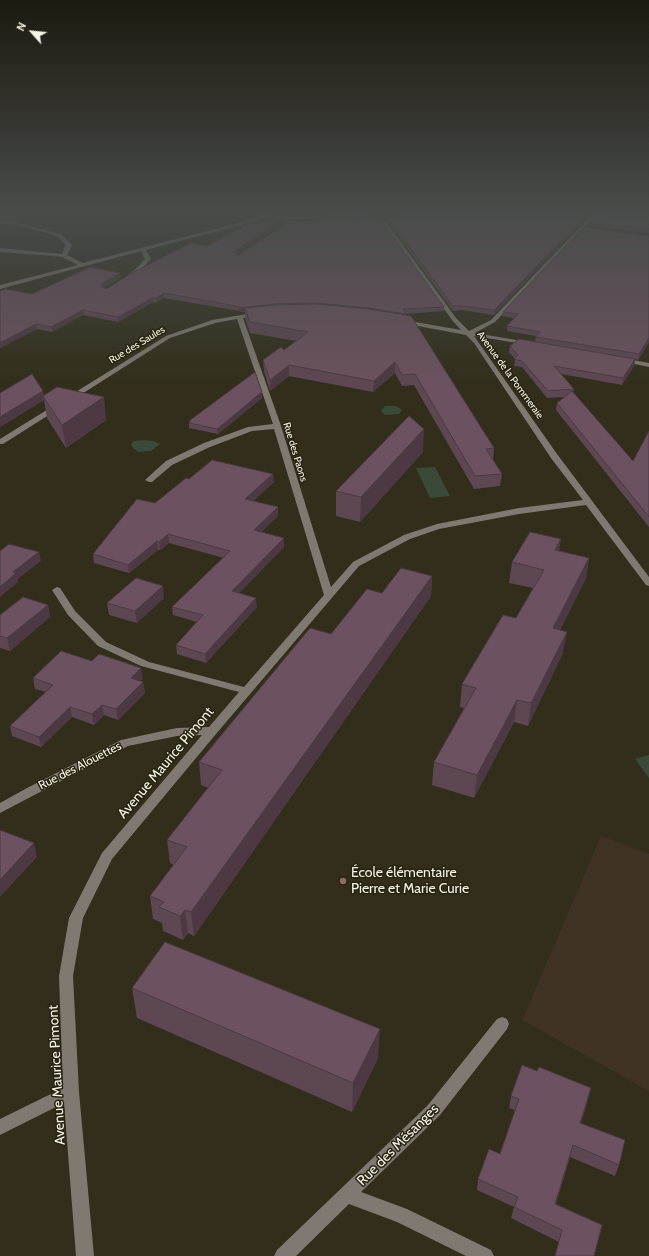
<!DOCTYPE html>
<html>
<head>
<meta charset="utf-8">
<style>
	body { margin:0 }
	#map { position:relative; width:649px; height:1256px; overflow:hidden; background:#322e1b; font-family:Cabin,sans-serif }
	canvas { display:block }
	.north { position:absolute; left:12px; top:12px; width:40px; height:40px; -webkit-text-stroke:3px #282412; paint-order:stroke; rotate:297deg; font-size:11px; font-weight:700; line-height:16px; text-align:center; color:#f6f3e7 }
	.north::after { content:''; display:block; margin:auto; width:14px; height:18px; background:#f6f3e7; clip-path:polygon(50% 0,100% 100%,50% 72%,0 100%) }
</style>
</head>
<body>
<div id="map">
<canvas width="649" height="1256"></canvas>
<div class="north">N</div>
</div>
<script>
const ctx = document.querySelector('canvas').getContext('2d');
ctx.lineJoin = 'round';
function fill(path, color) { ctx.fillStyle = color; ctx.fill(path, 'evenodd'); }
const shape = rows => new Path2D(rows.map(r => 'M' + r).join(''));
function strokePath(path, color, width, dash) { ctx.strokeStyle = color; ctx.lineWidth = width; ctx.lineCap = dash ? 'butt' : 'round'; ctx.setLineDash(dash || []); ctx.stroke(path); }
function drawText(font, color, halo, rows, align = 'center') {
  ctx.font = font + ' Cabin,sans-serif'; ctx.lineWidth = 3; ctx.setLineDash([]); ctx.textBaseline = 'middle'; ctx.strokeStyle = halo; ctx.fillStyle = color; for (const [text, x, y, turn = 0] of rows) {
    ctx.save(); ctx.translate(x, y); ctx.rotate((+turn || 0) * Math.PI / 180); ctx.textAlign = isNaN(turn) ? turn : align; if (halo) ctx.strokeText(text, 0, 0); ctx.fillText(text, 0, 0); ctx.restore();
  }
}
fill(shape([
	[601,836,649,854,649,1091,522,1020]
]), '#413226');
fill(shape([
	[385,406,396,406,402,410,399,414,385,415,381,411],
	[143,440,154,441,160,444,151,451,138,452,133,448,131,444,134,441],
	[435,467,450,496,430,498,416,468],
	[649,755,649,778,635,759]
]), '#3b4938');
fill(shape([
	[595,211,600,211,495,322,475,333,528,342,530,343,530,345,474,336,557,454,649,577,649,586,646,585,586,505,519,514,439,529,410,539,359,566,216,734,112,859,83,918,73,976,79,1092,94,1256,76,1256,64,1103,0,1135,0,1119,63,1088,59,976,69,918,102,853,202,735,177,736,128,746,0,813,0,803,27,788,121,740,177,728,209,727,239,692,141,666,98,646,68,615,52,590,57,587,60,588,75,611,106,642,149,662,244,687,324,595,274,429,252,431,210,447,172,465,152,482,149,482,145,480,166,461,204,443,248,427,273,424,237,319,215,323,170,338,3,444,0,444,0,439,166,336,212,320,259,312,262,314,261,315,243,318,281,426,331,587,353,562,404,535,437,524,519,508,583,500,551,458,474,343,466,335,402,323,402,321,404,320,461,330,452,320,381,222,359,216,288,219,262,217,253,222,146,250,151,259,139,272,129,279,124,278,135,270,145,259,141,251,0,289,0,285,78,265,62,257,53,256,0,252,0,248,62,254,66,245,57,236,15,224,0,224,0,222,15,222,61,234,72,245,67,255,83,263,249,220,268,212,270,213,268,215,288,217,359,214,385,220,456,318,469,331,491,320,595,211],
	[622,358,649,363,649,367,620,361,619,360,622,358],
	[502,1017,507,1019,509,1024,507,1029,440,1115,361,1192,407,1209,491,1250,494,1256,466,1256,397,1222,349,1204,296,1256,274,1256,277,1250,428,1105,497,1019,502,1017]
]), '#807971');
strokePath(shape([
	[367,211,407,213]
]), '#d6d3c6', 1);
fill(shape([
	[394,211,593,211,494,315,462,310,453,311,387,221,387,216,398,216],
	[649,211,649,233,589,226,590,222],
	[277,222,277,226,236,254,238,255,444,307,444,311,405,314,406,315,494,448,493,460,502,474,500,486,474,489,414,385,402,386,395,373,373,392,289,376,270,391,264,371,263,360,284,350,296,341,250,333,245,318,245,312,240,312,240,311,164,298,156,303,153,302,118,322,83,315,52,332,37,329,0,348,0,291,32,294,121,277,104,288,106,289,207,246],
	[649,236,649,342,638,360,635,359,634,366,622,385,561,374,574,389,573,392,633,461,649,431,649,527,556,410,557,403,565,397,547,398,522,367,514,366,515,359,509,352,510,346,535,342,536,336,507,331,507,326,514,318,502,316,503,312],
	[43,391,44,396,106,420,66,448,47,418,44,400,0,427,0,393],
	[262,398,218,434,189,428,189,421],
	[423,452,360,522,336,516,336,491],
	[189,479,274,482,253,501,278,516,261,532,284,547,239,593,257,607,206,663,177,654,176,645,197,622,173,615,172,607,224,558,169,543,160,550,158,550,129,573,94,563,93,554,155,503],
	[559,551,589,558,586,578,560,630,563,653,528,726,514,722,474,798,432,785,434,762,464,708,460,707,462,684,516,618,533,588,509,583,512,562],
	[432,576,431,596,194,936,188,933,183,940,163,931,162,923,153,919,150,896,174,865,170,863,167,840,208,788,201,785,199,762,331,634,382,593],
	[164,598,137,623,109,615,107,603],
	[48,605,50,617,10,651,0,648,0,615],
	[33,678,143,679,140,681,143,682,145,693,118,720,104,715,94,725,72,717,41,747,12,736,10,726,46,692,35,689],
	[132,988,378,1058,352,1112,137,1018],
	[511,1096,588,1100,581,1123,619,1165,615,1176,570,1157,556,1204,602,1225,559,1242,511,1218,514,1207,477,1190,478,1179,500,1154,515,1110,509,1108]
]), '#5d4753');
fill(shape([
	[0,211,40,211,0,220],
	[590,211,593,211,494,315,494,310],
	[277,222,277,226,236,254,234,252,236,250],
	[120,273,121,277,102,289,101,284],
	[164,293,164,298,156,303,156,298],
	[152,298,153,302,118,322,118,317],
	[274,304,274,308,245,308,245,312,240,312,239,308],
	[83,310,83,315,52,332,51,327],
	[36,324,37,329,0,348,0,343],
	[649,338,649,342,638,360,639,354],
	[635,359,634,366,622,385,623,378],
	[395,362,395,373,373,392,374,381],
	[289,365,289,376,270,391,270,380],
	[43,391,44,400,0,427,0,417],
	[262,392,262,398,218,434,217,429],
	[104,397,106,420,66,448,62,425],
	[424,429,423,452,360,522,361,497],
	[273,474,274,482,245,507,245,499],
	[278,507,278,516,254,539,254,530],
	[168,534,169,543,160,550,159,542],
	[284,538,284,547,233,600,232,591],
	[561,539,558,560,555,550],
	[157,541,158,550,129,573,128,565],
	[39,552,41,561,18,579,18,582,0,597,0,587,13,572],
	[589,558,586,578,550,650,553,628],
	[432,576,431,596,194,936,191,912],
	[163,586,164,598,137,623,135,611],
	[256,598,257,607,206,663,205,654],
	[48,605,50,617,10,651,7,638],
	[567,632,563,653,528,726,531,703],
	[141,668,143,679,132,689,131,678],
	[143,682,145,693,118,720,116,709],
	[517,700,514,722,474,798,477,775],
	[102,705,104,715,94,725,92,714],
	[70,707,72,717,41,747,39,737],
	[34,843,37,857,0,897,0,880],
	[185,910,188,933,183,940,180,916],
	[380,1029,378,1058,352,1112,353,1083],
	[591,1088,588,1100,577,1135,580,1123],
	[573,1145,570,1157,552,1215,555,1204]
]), '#4c3943');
const building = shape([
	[398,211,590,211,494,310,462,306,453,306,387,216,402,216,398,211],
	[599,211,649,211,649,229,590,222,599,211],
	[373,217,380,219,444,307,403,309,406,314,369,308,316,303,274,304,239,308,241,307,164,293,156,298,152,298,118,317,83,310,51,327,36,324,0,343,0,291,6,289,32,294,90,267,120,273,101,284,102,287,106,289,130,274,191,243,207,246,250,223,277,222,236,250,234,252,238,255,288,222,373,217],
	[584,227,649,236,649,338,639,354,536,337,540,332,507,326,518,314,503,312,584,227],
	[316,304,369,309,411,316,494,448,486,449,502,474,475,476,415,374,402,375,395,362,374,381,289,365,270,380,263,360,281,347,284,350,308,332,250,322,245,308,274,305,316,304],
	[519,339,635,359,623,378,554,366,574,389,548,391,522,361,514,359,518,355,510,346,519,339],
	[255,372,262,392,217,429,189,423,191,421,189,421,255,372],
	[32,374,43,391,0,417,0,393,32,374],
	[57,387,104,397,62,425,43,396,57,387],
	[572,391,633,461,649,431,649,517,557,403,572,391],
	[409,416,424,429,361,497,336,491,409,416],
	[212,460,273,474,245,499,278,507,254,530,284,538,232,591,256,598,205,654,176,645,203,615,172,607,230,551,168,534,159,542,157,541,128,565,93,554,137,499,155,503,186,478,189,479,212,460],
	[530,532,561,539,555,550,589,558,553,628,567,632,531,703,517,700,477,775,434,762,476,688,462,684,503,615,516,618,544,570,512,562,530,532],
	[9,544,39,552,13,572,16,573,0,587,0,551,9,544],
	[401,568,432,576,191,912,185,910,180,916,159,907,164,902,150,896,187,847,167,840,222,770,199,762,310,628,331,634,367,589,382,593,401,568],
	[136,578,163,586,135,611,107,603,136,578],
	[23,597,48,605,7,638,0,636,0,615,23,597],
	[61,651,92,661,99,654,141,668,131,678,143,682,116,709,102,705,92,714,70,707,39,737,10,726,53,685,33,678,61,651],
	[0,830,34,843,0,880,0,830],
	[165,942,380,1029,353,1083,132,988,165,942],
	[522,1065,537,1071,539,1067,591,1088,580,1123,625,1140,619,1165,573,1145,555,1204,602,1225,594,1256,555,1256,562,1230,514,1207,518,1197,478,1179,489,1149,500,1154,519,1099,511,1096,522,1065]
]);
fill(building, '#6c5260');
strokePath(building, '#4c3943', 1);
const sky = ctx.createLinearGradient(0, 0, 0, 387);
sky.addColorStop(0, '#1c190f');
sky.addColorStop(0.55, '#494c4a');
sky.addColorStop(1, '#494c4a00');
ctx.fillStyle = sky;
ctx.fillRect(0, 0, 649, 387);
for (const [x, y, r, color] of [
	[343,881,4,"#8d6e63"]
]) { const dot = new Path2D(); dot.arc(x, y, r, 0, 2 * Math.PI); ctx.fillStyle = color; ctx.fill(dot); strokePath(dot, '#282412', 1.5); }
drawText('10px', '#f6f3e7', '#282412', [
	["Rue des Saules",137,345,-31],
	["Avenue de la Pommeraie",510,375,54],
	["Rue des Paons",295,452,73]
]);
drawText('12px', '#f6f3e7', '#282412', [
	["Rue des Alouettes",80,766,-27]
]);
drawText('14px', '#f6f3e7', '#282412', [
	["Avenue Maurice Pimont",166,763,-50],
	["Avenue Maurice Pimont",57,1075,-93],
	["Rue des Mésanges",398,1145,-45]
]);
drawText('14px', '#f6f3e7', '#282412', [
	["École élémentaire",351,873],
	["Pierre et Marie Curie",351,889]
], 'left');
</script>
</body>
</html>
